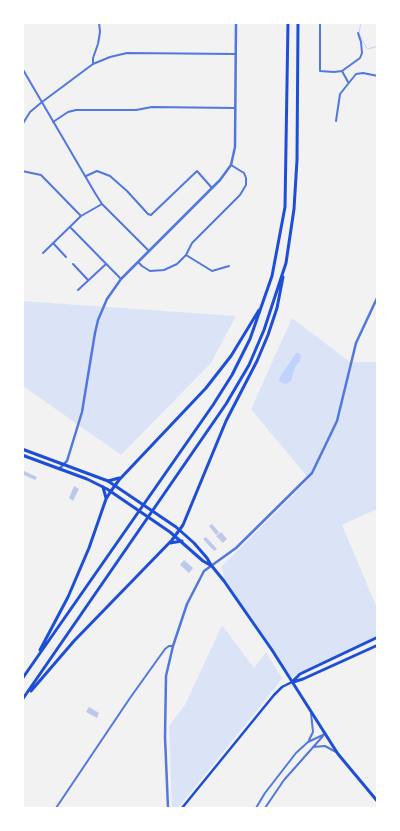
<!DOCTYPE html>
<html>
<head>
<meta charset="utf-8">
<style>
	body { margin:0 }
	#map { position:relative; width:400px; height:831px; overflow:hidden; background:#f2f2f2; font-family:"Playfair Display",serif }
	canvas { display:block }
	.frame { position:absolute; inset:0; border:24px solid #fff; pointer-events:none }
</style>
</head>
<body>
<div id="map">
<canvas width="400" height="831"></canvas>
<div class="frame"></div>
</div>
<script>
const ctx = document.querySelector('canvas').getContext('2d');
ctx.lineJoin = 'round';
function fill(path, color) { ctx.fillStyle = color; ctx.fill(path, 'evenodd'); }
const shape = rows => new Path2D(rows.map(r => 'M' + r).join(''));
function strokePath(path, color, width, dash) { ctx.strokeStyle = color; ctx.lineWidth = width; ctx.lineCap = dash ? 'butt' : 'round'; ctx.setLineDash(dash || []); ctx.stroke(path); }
fill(shape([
	[22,301,236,316,211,363,121,455,23,386],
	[292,318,350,362,377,362,377,509,342,525,377,608,377,640,290,678,225,586,222,566,309,479,251,409],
	[222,625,254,668,266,652,282,678,278,684,178,808,172,808,169,726,185,705]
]), '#dbe4f7');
fill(shape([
	[296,353,299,353,301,356,300,361,295,367,291,381,286,384,283,383,279,381,280,377]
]), '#bfd3fe');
strokePath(shape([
	[361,22,359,33,366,47,368,49,378,46]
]), '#bfd3fe', 1);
fill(shape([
	[22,470,37,477,35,480,22,474],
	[74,486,79,489,73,501,69,498],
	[212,524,219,532,216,535,209,526],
	[221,532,227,539,223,543,216,536],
	[206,537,217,549,214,551,203,539],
	[184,560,193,568,189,573,180,565],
	[89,707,99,713,97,718,86,712]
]), '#bdc9ec');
strokePath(shape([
	[320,22,320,71,334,72,342,71,360,58,362,53,361,42,358,33],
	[93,64,93,58,98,44,100,32,99,22],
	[22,68,95,193,102,204,149,251],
	[342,71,348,82],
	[336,121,340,94,356,74,363,73,378,76],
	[53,122,68,112,76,110,136,110,152,107,235,108],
	[22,125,30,112,42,102,93,64,110,57,127,53,236,54],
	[22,171,41,175,81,216],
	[86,176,97,171,110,176,127,191,148,214,151,215,197,171,212,188],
	[71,228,121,279],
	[53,243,66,257],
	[43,253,81,216,102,204],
	[186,255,212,271,229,266],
	[138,262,142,266,150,271,164,270,177,264,186,255,192,243,240,195,246,185,246,178,244,173,231,165],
	[73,264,88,280],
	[78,290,106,264],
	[309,740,313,732,311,713],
	[313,747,325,746,336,752],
	[56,808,130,698,165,649,169,646,173,646],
	[256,808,265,793,296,753,308,742,325,734],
	[265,808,284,780,323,736]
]), '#5277de', 2);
strokePath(shape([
	[59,469,67,461,82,412,95,333,98,320,107,299,121,279,220,180,231,165,235,147,236,22],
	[168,808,165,737,166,676,173,646,187,604,204,571,236,548,312,473,337,421,356,343,378,296]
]), '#5277de', 2.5);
strokePath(shape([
	[182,808,274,695,282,687,292,682]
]), '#1d4ed8', 2.5);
strokePath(shape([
	[22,449,108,481,176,527,194,543,207,558,211,565,224,581,272,650,338,754,378,802],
	[22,455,87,479,107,489,170,532,203,561,210,565],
	[292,682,300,674,378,637],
	[293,682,303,679,378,645]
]), '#1d4ed8', 3);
strokePath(shape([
	[108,481,119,478],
	[103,487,106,498],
	[170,543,182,541],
	[40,650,68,597,89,548,106,499,111,491,119,480,206,388,231,356,259,310],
	[22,679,213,405,232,375,250,339,272,276,285,207,288,22],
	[31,691,74,641,172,540,183,525,226,421,257,361,268,335,277,308,283,277],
	[22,700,226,404,249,365,264,330,286,263,294,209,297,160,298,22]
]), '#1d4ed8', 3);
</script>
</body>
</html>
